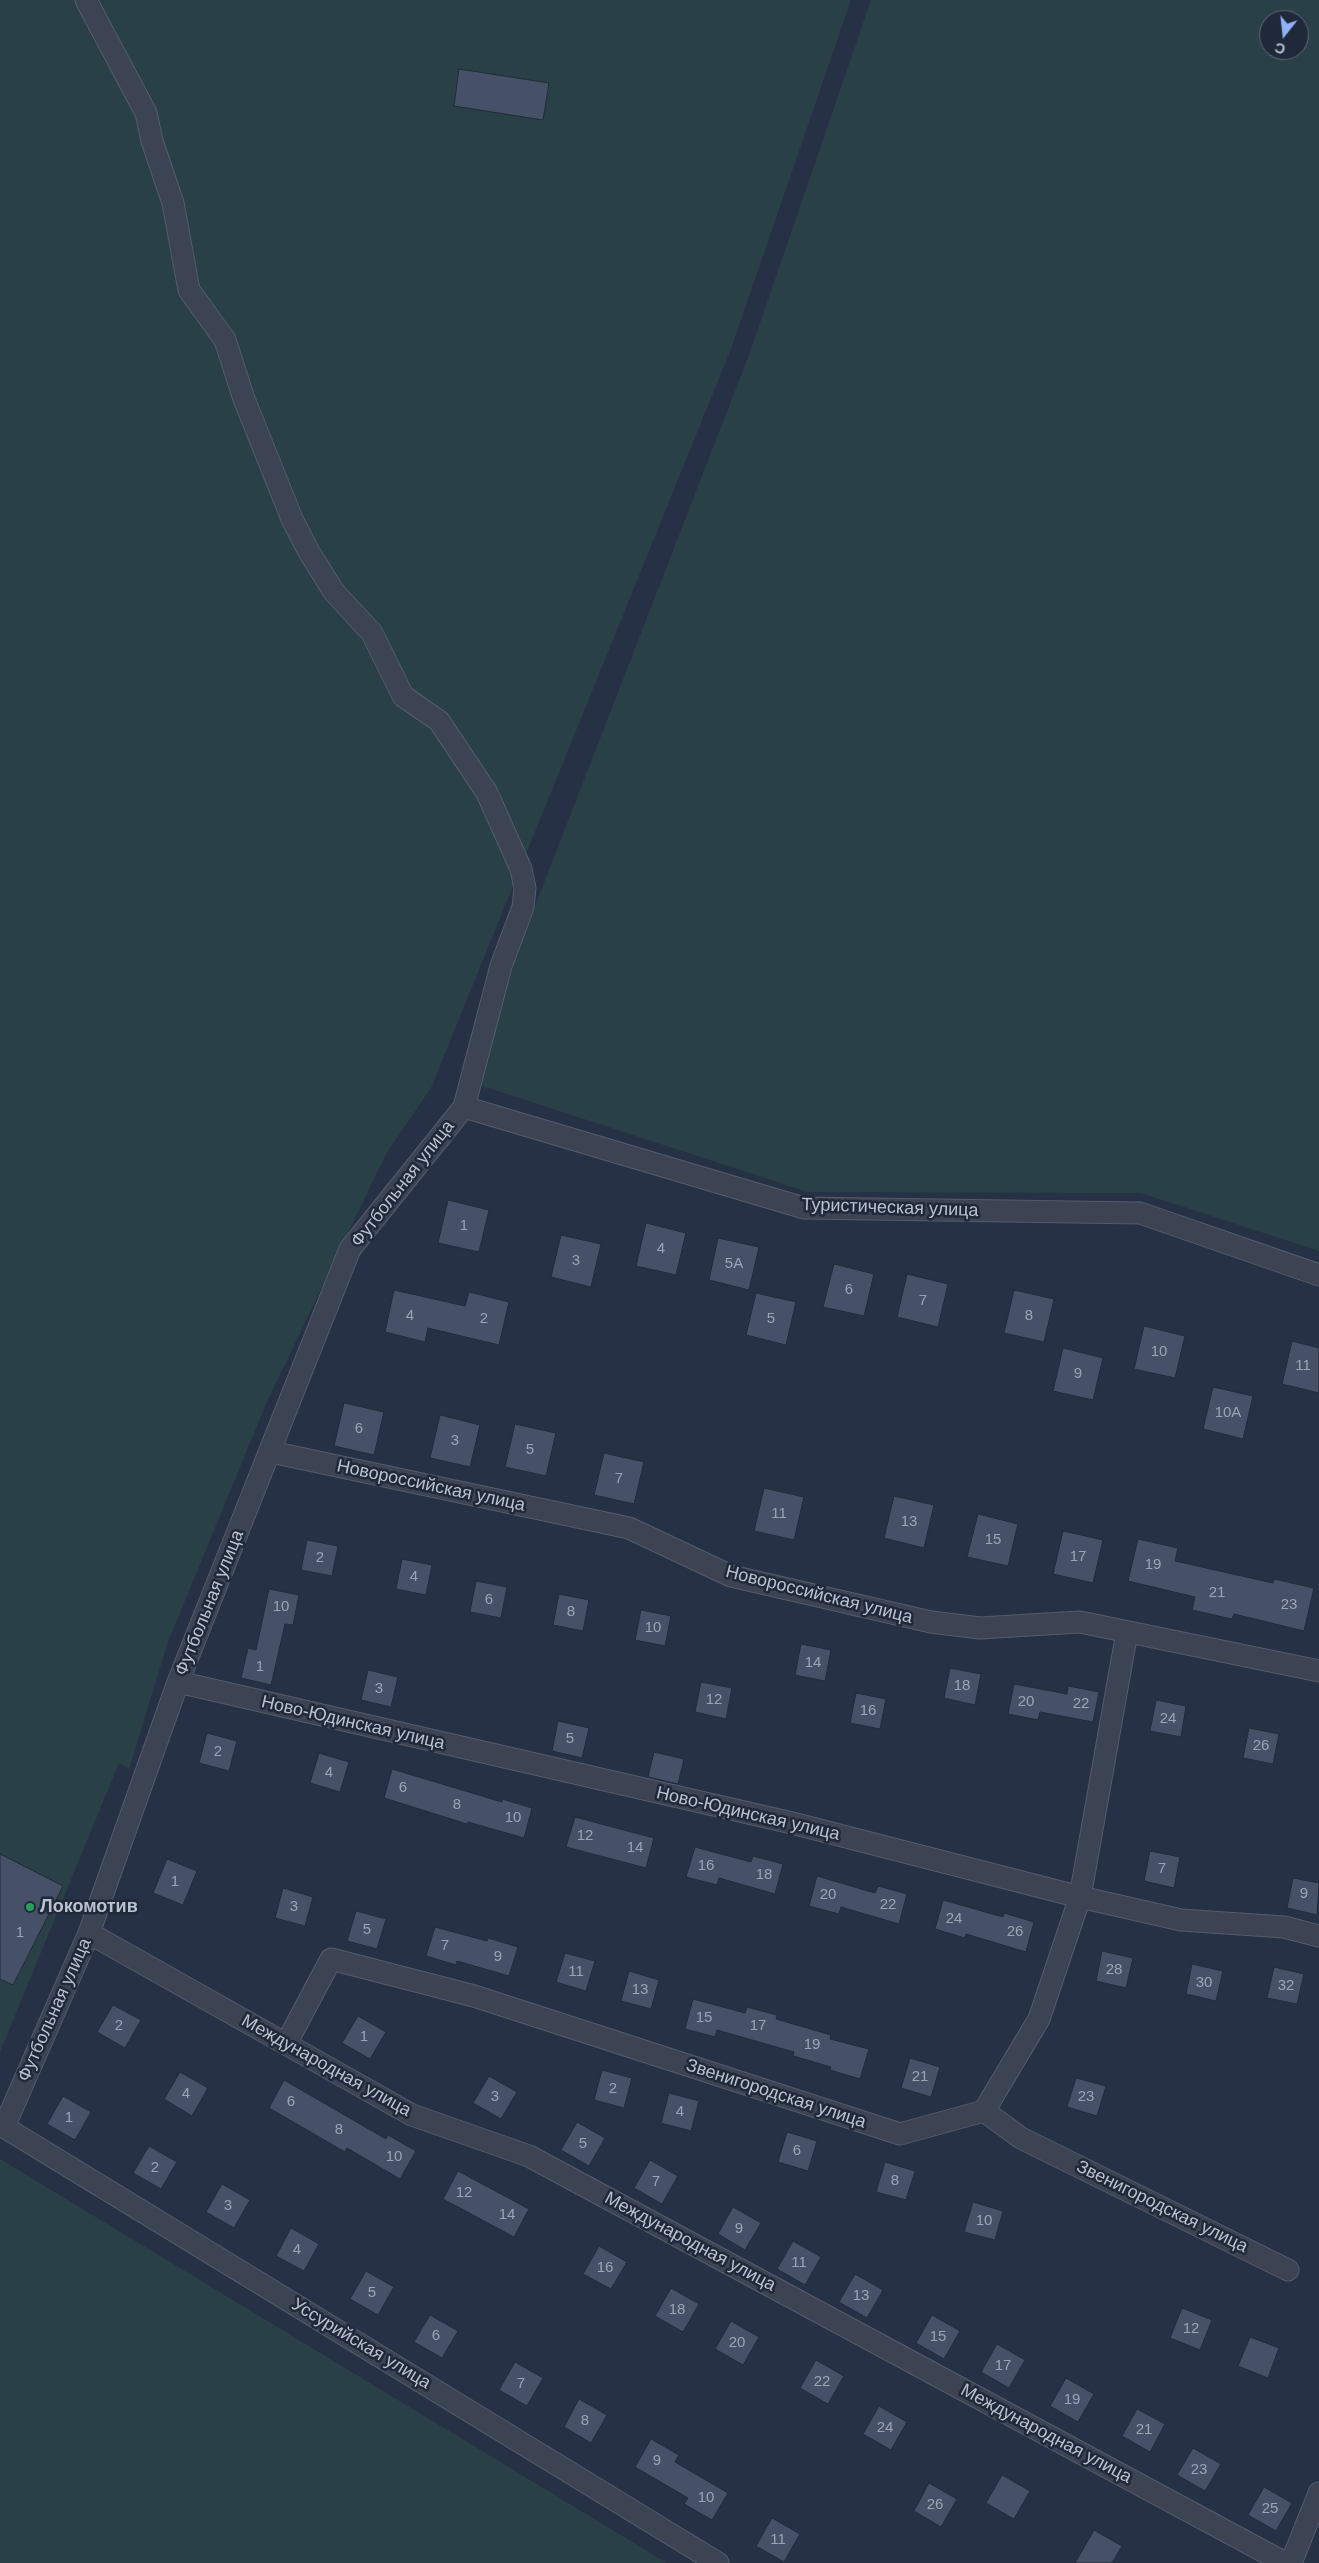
<!DOCTYPE html>
<html>
<head>
<meta charset="utf-8">
<style>
	body { margin:0 }
	#map { position:relative; width:1319px; height:2563px; overflow:hidden; background:#273145; font-family:Arial,sans-serif }
	canvas { display:block }
	.north { position:absolute; left:1259px; top:10px; width:50px; height:50px; box-sizing:border-box; background:#20293a; border:1px solid #5d6575; border-radius:50%; rotate:196deg; font-size:14px; font-weight:700; line-height:20px; text-align:center; color:#b9c0ce }
	.north::after { content:''; display:block; margin:auto; width:18px; height:22px; background:#91b1fb; clip-path:polygon(50% 0,100% 100%,50% 72%,0 100%) }
</style>
</head>
<body>
<div id="map">
<canvas width="1319" height="2563"></canvas>
<div class="north">С</div>
</div>
<script>
const ctx = document.querySelector('canvas').getContext('2d');
ctx.lineJoin = 'round';
function fill(path, color) { ctx.fillStyle = color; ctx.fill(path, 'evenodd'); }
const shape = rows => new Path2D(rows.map(r => 'M' + r).join(''));
function strokePath(path, color, width, dash) { ctx.strokeStyle = color; ctx.lineWidth = width; ctx.lineCap = dash ? 'butt' : 'round'; ctx.setLineDash(dash || []); ctx.stroke(path); }
function drawText(font, color, halo, rows, align = 'center') {
  ctx.font = font + ' Arial,sans-serif'; ctx.lineWidth = 5; ctx.setLineDash([]); ctx.textBaseline = 'middle'; ctx.strokeStyle = halo; ctx.fillStyle = color; for (const [text, x, y, turn = 0] of rows) {
    ctx.save(); ctx.translate(x, y); ctx.rotate((+turn || 0) * Math.PI / 180); ctx.textAlign = isNaN(turn) ? turn : align; if (halo) ctx.strokeText(text, 0, 0); ctx.fillText(text, 0, 0); ctx.restore();
  }
}
fill(shape([
	[0,0,851,0,731,349,431,1088,386,1154,266,1404,168,1642,129,1769,119,1763,0,2052],
	[871,0,1319,0,1319,1251,1141,1193,808,1192,467,1081,749,355],
	[1269,20,1299,20,1299,50,1269,50],
	[0,2159,667,2563,0,2563]
]), '#294046');
const building = shape([
	[459,69,549,83,543,120,454,106,459,69],
	[448,1200,489,1210,479,1252,438,1243,448,1200],
	[646,1223,686,1233,676,1275,636,1266,646,1223],
	[561,1235,601,1244,591,1287,551,1277,561,1235],
	[718,1238,759,1247,749,1290,709,1280,718,1238],
	[834,1264,874,1274,864,1316,823,1307,834,1264],
	[907,1274,948,1284,938,1327,897,1317,907,1274],
	[394,1290,465,1306,469,1292,509,1302,499,1345,428,1328,425,1342,385,1332,394,1290],
	[1014,1290,1054,1299,1044,1342,1004,1333,1014,1290],
	[756,1293,796,1302,786,1345,746,1335,756,1293],
	[1144,1326,1185,1336,1175,1378,1134,1369,1144,1326],
	[1292,1341,1319,1348,1319,1393,1282,1384,1292,1341],
	[1063,1348,1103,1358,1093,1400,1053,1391,1063,1348],
	[1213,1387,1253,1396,1243,1439,1203,1429,1213,1387],
	[344,1403,384,1412,374,1455,334,1446,344,1403],
	[440,1415,480,1425,470,1467,430,1458,440,1415],
	[515,1424,556,1433,546,1476,505,1467,515,1424],
	[604,1453,644,1462,634,1504,594,1495,604,1453],
	[764,1488,804,1497,794,1540,754,1531,764,1488],
	[894,1496,934,1505,924,1548,884,1538,894,1496],
	[978,1514,1018,1524,1008,1566,967,1557,978,1514],
	[1063,1531,1103,1540,1093,1583,1053,1574,1063,1531],
	[1138,1539,1178,1548,1175,1561,1273,1583,1274,1579,1314,1588,1304,1631,1234,1614,1232,1619,1192,1610,1195,1597,1128,1581,1138,1539],
	[307,1540,338,1546,332,1576,301,1570,307,1540],
	[402,1559,432,1565,426,1595,396,1589,402,1559],
	[476,1581,507,1587,501,1618,470,1612,476,1581],
	[269,1589,299,1595,293,1625,285,1624,271,1685,241,1678,248,1648,256,1650,269,1589],
	[559,1594,589,1600,583,1631,553,1625,559,1594],
	[641,1610,671,1616,665,1646,635,1640,641,1610],
	[801,1644,831,1650,825,1681,795,1675,801,1644],
	[950,1668,981,1674,975,1705,944,1698,950,1668],
	[368,1670,398,1677,391,1707,361,1700,368,1670],
	[701,1682,732,1688,726,1719,695,1712,701,1682],
	[1014,1684,1067,1694,1068,1686,1099,1692,1093,1722,1040,1712,1038,1720,1008,1714,1014,1684],
	[856,1693,886,1699,880,1729,850,1723,856,1693],
	[1156,1700,1186,1706,1181,1737,1150,1731,1156,1700],
	[558,1721,589,1728,582,1758,552,1751,558,1721],
	[1249,1728,1279,1734,1273,1764,1243,1758,1249,1728],
	[207,1733,237,1741,229,1771,199,1763,207,1733],
	[654,1752,684,1759,678,1784,648,1777,654,1752],
	[319,1753,349,1762,340,1792,310,1783,319,1753],
	[392,1769,502,1802,502,1799,532,1808,524,1838,468,1822,467,1824,384,1798,392,1769],
	[575,1817,654,1838,646,1868,566,1847,575,1817],
	[695,1847,751,1862,753,1856,783,1864,775,1894,719,1878,717,1885,686,1877,695,1847],
	[1150,1851,1180,1857,1174,1888,1144,1881,1150,1851],
	[0,1854,63,1886,13,1985,0,1979,0,1854],
	[167,1859,197,1871,183,1905,153,1893,167,1859],
	[817,1876,875,1893,878,1886,907,1894,899,1924,841,1907,839,1914,809,1906,817,1876],
	[1293,1878,1319,1883,1317,1915,1287,1908,1293,1878],
	[283,1888,313,1897,305,1926,275,1918,283,1888],
	[943,1900,1003,1917,1004,1913,1034,1922,1026,1952,966,1934,965,1938,935,1929,943,1900],
	[356,1911,386,1919,377,1949,347,1941,356,1911],
	[435,1927,487,1941,488,1938,518,1947,509,1976,457,1961,456,1965,426,1956,435,1927],
	[1102,1951,1133,1958,1126,1988,1096,1981,1102,1951],
	[565,1953,595,1961,586,1991,556,1982,565,1953],
	[1192,1964,1223,1971,1216,2001,1186,1994,1192,1964],
	[1274,1967,1304,1974,1297,2004,1267,1998,1274,1967],
	[629,1971,659,1980,651,2009,621,2001,629,1971],
	[693,1999,745,2013,747,2007,777,2015,776,2019,831,2035,830,2039,869,2049,860,2079,830,2070,831,2067,793,2056,794,2052,717,2030,715,2037,685,2029,693,1999],
	[113,2005,141,2020,125,2048,97,2032,113,2005],
	[358,2016,386,2032,370,2059,342,2043,358,2016],
	[910,2058,940,2067,931,2097,901,2088,910,2058],
	[602,2070,632,2078,624,2108,594,2100,602,2070],
	[180,2072,208,2088,192,2116,164,2099,180,2072],
	[489,2076,517,2092,501,2119,473,2103,489,2076],
	[1076,2078,1106,2086,1097,2116,1067,2107,1076,2078],
	[284,2080,386,2139,388,2135,416,2151,400,2179,347,2148,345,2152,269,2108,284,2080],
	[669,2093,699,2101,691,2131,661,2123,669,2093],
	[63,2096,91,2112,75,2140,47,2124,63,2096],
	[577,2122,605,2138,589,2166,561,2150,577,2122],
	[787,2132,817,2141,808,2171,778,2162,787,2132],
	[149,2146,177,2162,161,2189,133,2173,149,2146],
	[650,2160,678,2176,662,2204,634,2188,650,2160],
	[885,2162,915,2171,906,2200,876,2192,885,2162],
	[458,2171,529,2209,514,2237,443,2199,458,2171],
	[222,2184,250,2200,234,2228,206,2212,222,2184],
	[973,2202,1003,2211,995,2240,964,2232,973,2202],
	[733,2207,761,2223,745,2250,718,2234,733,2207],
	[291,2228,319,2244,304,2271,276,2256,291,2228],
	[793,2241,821,2257,805,2285,777,2269,793,2241],
	[599,2246,627,2262,611,2289,583,2274,599,2246],
	[366,2271,394,2287,378,2315,350,2299,366,2271],
	[855,2274,883,2290,867,2318,839,2302,855,2274],
	[671,2288,699,2304,683,2332,655,2316,671,2288],
	[1182,2308,1212,2320,1200,2350,1170,2338,1182,2308],
	[430,2315,458,2331,442,2358,414,2342,430,2315],
	[932,2315,960,2331,944,2359,916,2343,932,2315],
	[731,2321,759,2337,743,2365,715,2349,731,2321],
	[1250,2337,1279,2348,1268,2378,1238,2366,1250,2337],
	[997,2344,1025,2360,1009,2388,981,2372,997,2344],
	[816,2360,844,2376,828,2404,800,2388,816,2360],
	[515,2362,543,2378,527,2406,499,2390,515,2362],
	[1066,2378,1094,2394,1078,2422,1050,2406,1066,2378],
	[579,2399,607,2415,591,2443,564,2427,579,2399],
	[879,2406,907,2422,891,2450,863,2434,879,2406],
	[1137,2409,1165,2424,1150,2452,1122,2436,1137,2409],
	[651,2439,679,2455,675,2462,728,2493,712,2520,684,2504,688,2498,635,2467,651,2439],
	[1193,2448,1221,2464,1205,2491,1177,2475,1193,2448],
	[1002,2475,1030,2491,1014,2519,986,2503,1002,2475],
	[929,2483,957,2499,941,2527,914,2511,929,2483],
	[1264,2487,1292,2503,1276,2531,1248,2515,1264,2487],
	[772,2518,800,2534,784,2562,756,2546,772,2518],
	[1094,2530,1122,2546,1112,2563,1075,2563,1094,2530]
]);
fill(building, '#465167');
strokePath(building, '#222b3c', 1);
const minor = shape([
	[86,0,146,113,152,141,173,203,189,290,225,340,244,399,292,519,309,552,334,592,372,633,403,696,439,721,487,793,521,869,525,888,523,907,501,966,464,1107,350,1249,178,1682,89,1933,4,2127,718,2563],
	[464,1107,804,1208,1140,1213,1319,1275],
	[271,1452,629,1528,731,1576,931,1622,980,1628,1080,1622,1319,1671],
	[178,1682,792,1823,1080,1897,1181,1920,1284,1927,1319,1936],
	[89,1933,412,2115,529,2156,1285,2563],
	[286,2044,331,1959,474,1996,900,2134,984,2111,1021,2138,1288,2270],
	[984,2111,1039,2019,1080,1897,1127,1632],
	[1291,2563,1319,2493]
]);
strokePath(minor, '#545c6c', 23);
strokePath(minor, '#3c4454', 21);
for (const [x, y, r, color] of [
	[30,1907,5,"#2e9e5b"]
]) { const dot = new Path2D(); dot.arc(x, y, r, 0, 2 * Math.PI); ctx.fillStyle = color; ctx.fill(dot); strokePath(dot, '#20293a', 2); }
drawText('15px', '#9ca4b4', null, [
	["1",464,1226],
	["4",661,1249],
	["3",576,1261],
	["5А",734,1264],
	["6",849,1290],
	["7",923,1301],
	["4",410,1316],
	["8",1029,1316],
	["2",484,1319],
	["5",771,1319],
	["10",1159,1352],
	["11",1303,1366],
	["9",1078,1374],
	["10А",1228,1413],
	["6",359,1429],
	["3",455,1441],
	["5",530,1450],
	["7",619,1479],
	["11",779,1514],
	["13",909,1522],
	["15",993,1540],
	["17",1078,1557],
	["2",320,1558],
	["19",1153,1565],
	["4",414,1577],
	["21",1217,1593],
	["6",489,1600],
	["23",1289,1605],
	["10",281,1607],
	["8",571,1612],
	["10",653,1628],
	["14",813,1663],
	["1",260,1667],
	["18",962,1686],
	["3",379,1689],
	["12",714,1700],
	["20",1026,1702],
	["22",1081,1704],
	["16",868,1711],
	["24",1168,1719],
	["5",570,1739],
	["26",1261,1746],
	["2",218,1752],
	["4",329,1773],
	["6",403,1788],
	["8",457,1805],
	["10",513,1818],
	["12",585,1836],
	["14",635,1848],
	["16",706,1866],
	["7",1162,1869],
	["18",764,1875],
	["1",175,1882],
	["9",1304,1894],
	["20",828,1895],
	["22",888,1905],
	["3",294,1907],
	["24",954,1919],
	["5",367,1930],
	["26",1015,1932],
	["1",20,1933],
	["7",445,1946],
	["9",498,1957],
	["28",1114,1970],
	["11",576,1972],
	["30",1204,1983],
	["32",1286,1986],
	["13",640,1990],
	["15",704,2018],
	["2",119,2026],
	["17",758,2026],
	["1",364,2037],
	["19",812,2045],
	["21",920,2077],
	["2",613,2089],
	["4",186,2094],
	["3",495,2097],
	["23",1086,2097],
	["6",291,2102],
	["4",680,2112],
	["1",69,2118],
	["8",339,2130],
	["5",583,2144],
	["6",797,2151],
	["10",394,2157],
	["2",155,2168],
	["8",895,2181],
	["7",656,2182],
	["12",464,2193],
	["3",228,2206],
	["14",507,2215],
	["10",984,2221],
	["9",739,2229],
	["4",297,2250],
	["11",799,2263],
	["16",605,2268],
	["5",372,2293],
	["13",861,2296],
	["18",677,2310],
	["12",1191,2329],
	["6",436,2336],
	["15",938,2337],
	["20",737,2343],
	["17",1003,2366],
	["22",822,2382],
	["7",521,2384],
	["19",1072,2400],
	["8",585,2421],
	["24",885,2428],
	["21",1144,2430],
	["9",657,2461],
	["23",1199,2470],
	["10",706,2498],
	["26",935,2505],
	["25",1270,2509],
	["11",778,2540]
]);
drawText('18px', '#b9c0ce', '#20293a', [
	["Футбольная улица",403,1184,-52],
	["Туристическая улица",890,1208,2],
	["Новороссийская улица",431,1486,12],
	["Новороссийская улица",819,1595,14],
	["Футбольная улица",210,1603,-68],
	["Ново-Юдинская улица",353,1723,13],
	["Ново-Юдинская улица",748,1814,13],
	["Футбольная улица",55,2010,-66],
	["Международная улица",326,2066,29],
	["Звенигородская улица",776,2094,18],
	["Звенигородская улица",1162,2207,26],
	["Международная улица",690,2242,28],
	["Уссурийская улица",361,2344,31],
	["Международная улица",1046,2434,28]
]);
drawText('bold 18px', '#b9c0ce', '#20293a', [
	["Локомотив",40,1907]
], 'left');
</script>
</body>
</html>
